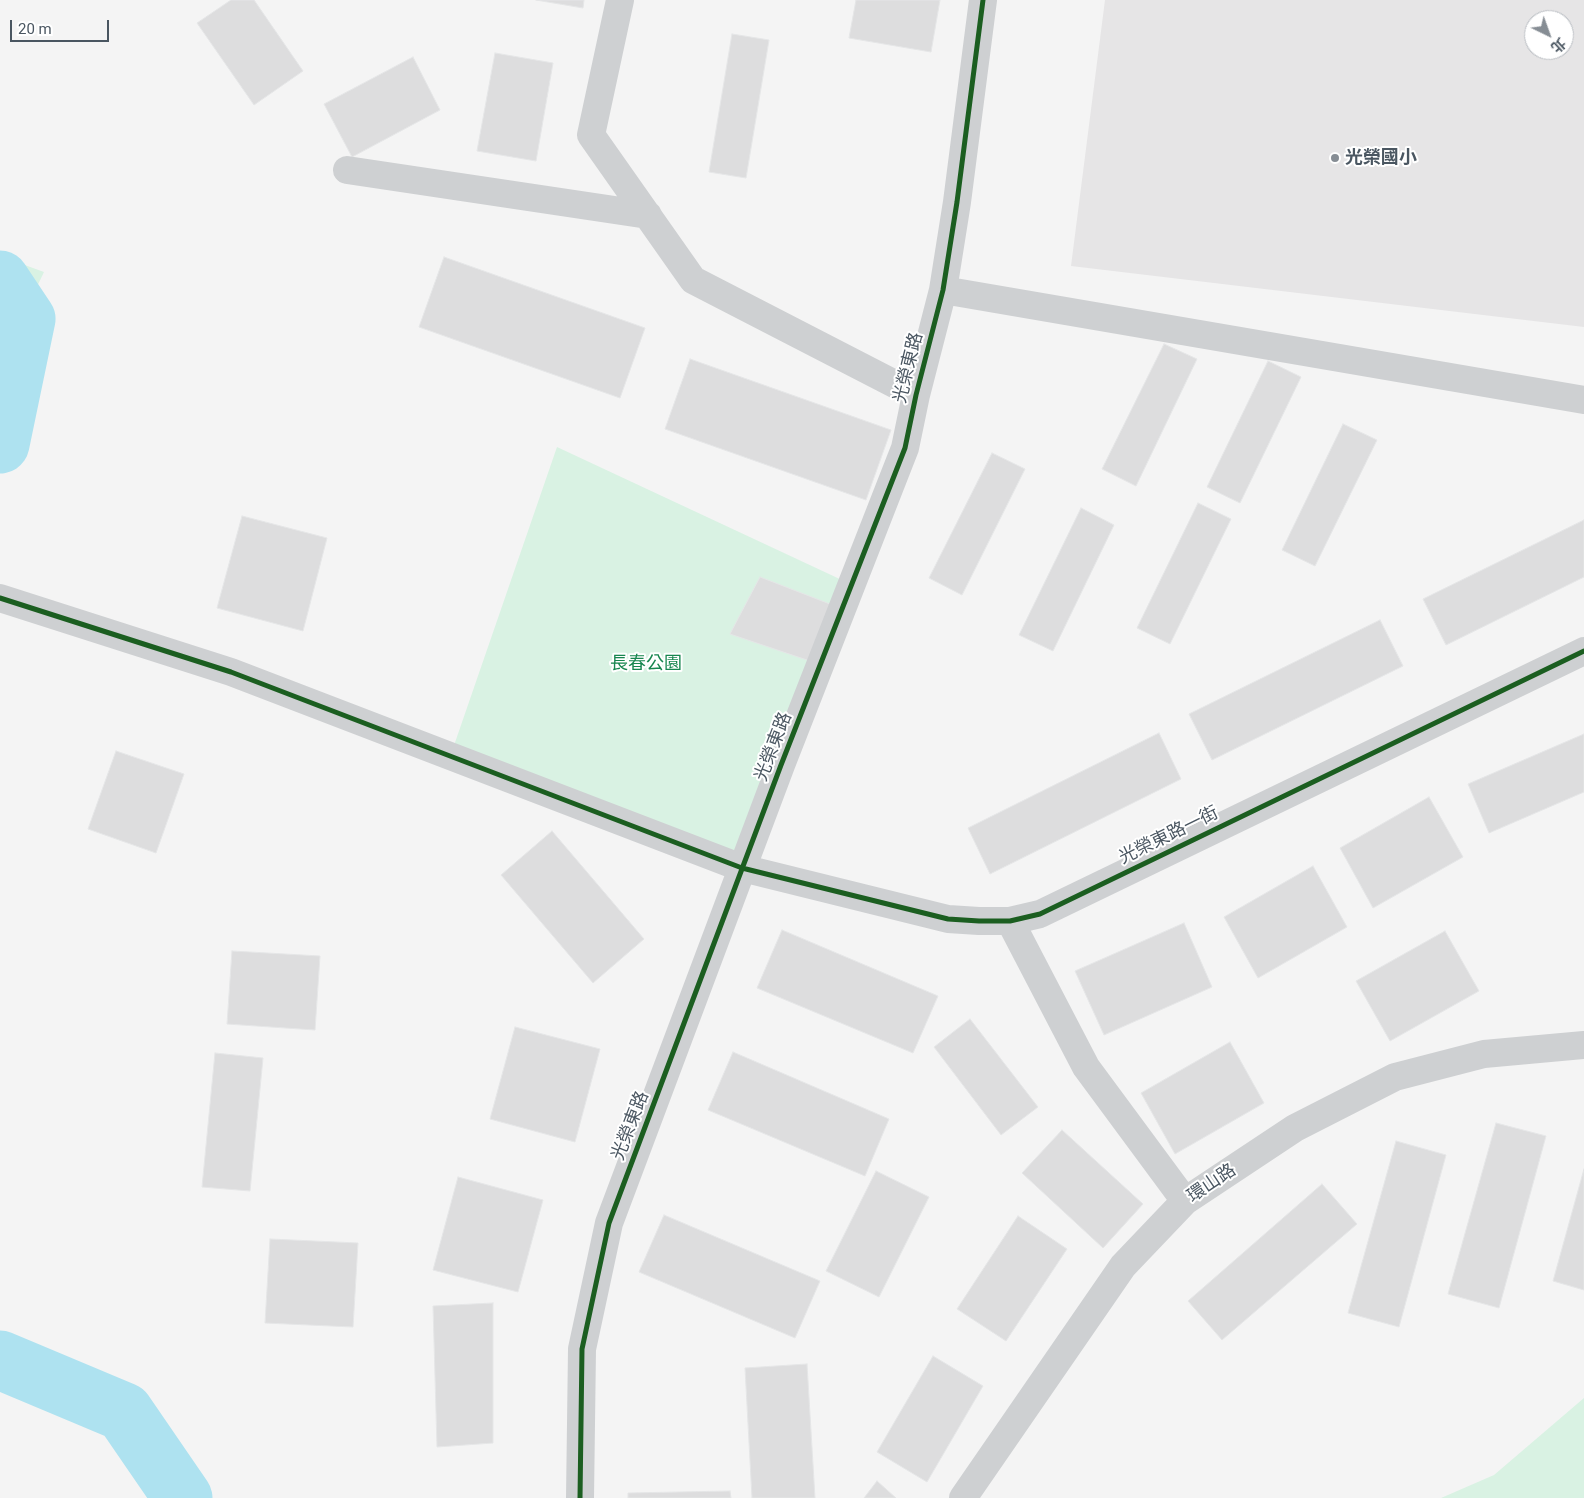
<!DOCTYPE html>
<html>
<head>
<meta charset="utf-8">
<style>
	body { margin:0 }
	#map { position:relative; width:1584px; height:1498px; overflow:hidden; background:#f4f4f4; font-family:Roboto,"Noto Sans TC",sans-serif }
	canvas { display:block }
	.north { position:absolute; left:1524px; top:10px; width:50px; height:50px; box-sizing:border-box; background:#fff; border:1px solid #b7bbc0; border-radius:50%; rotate:138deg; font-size:14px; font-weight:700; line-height:20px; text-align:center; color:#4a5661 }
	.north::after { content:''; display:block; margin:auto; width:18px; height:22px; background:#868d94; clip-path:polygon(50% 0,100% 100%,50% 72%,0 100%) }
	.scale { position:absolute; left:10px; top:20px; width:99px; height:22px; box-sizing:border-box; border:2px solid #4a5661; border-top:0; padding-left:6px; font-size:15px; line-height:18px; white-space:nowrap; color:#4a5661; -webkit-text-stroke:4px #fff; paint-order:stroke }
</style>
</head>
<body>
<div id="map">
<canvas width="1584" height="1498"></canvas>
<div class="north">北</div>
<div class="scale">20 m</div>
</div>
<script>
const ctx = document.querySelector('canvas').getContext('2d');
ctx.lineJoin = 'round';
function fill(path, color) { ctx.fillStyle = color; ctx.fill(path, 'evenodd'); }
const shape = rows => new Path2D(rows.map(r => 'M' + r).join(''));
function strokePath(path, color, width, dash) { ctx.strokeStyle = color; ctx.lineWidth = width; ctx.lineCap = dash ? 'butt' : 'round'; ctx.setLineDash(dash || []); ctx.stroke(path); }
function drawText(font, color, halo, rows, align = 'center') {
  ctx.font = font + ' Roboto,"Noto Sans TC",sans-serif'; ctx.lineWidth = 4; ctx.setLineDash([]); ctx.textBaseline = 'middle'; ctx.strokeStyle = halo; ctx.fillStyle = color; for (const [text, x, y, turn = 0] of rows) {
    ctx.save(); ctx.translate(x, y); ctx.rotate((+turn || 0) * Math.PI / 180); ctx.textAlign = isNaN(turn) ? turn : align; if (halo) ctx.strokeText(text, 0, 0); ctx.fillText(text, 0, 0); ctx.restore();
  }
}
fill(shape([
	[1105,0,1584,0,1584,327,1071,266],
	[1534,20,1564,20,1564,50,1534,50]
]), '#e6e5e6');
fill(shape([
	[0,256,44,272,0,364],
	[557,447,844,581,735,866,450,757],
	[1584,1398,1584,1498,1441,1498,1494,1475]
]), '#d9f2e3');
strokePath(shape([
	[0,280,26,319,0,444],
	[0,1360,124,1412,183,1498]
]), '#aee2f0', 59);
const building = shape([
	[231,0,254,0,303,71,254,105,197,23,231,0],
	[536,0,584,0,583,8,536,0],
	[856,0,940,0,931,52,849,38,856,0],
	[732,34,769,40,746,178,709,172,732,34],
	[495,53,553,63,536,161,477,151,495,53],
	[413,57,440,110,352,157,324,104,413,57],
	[444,257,645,328,620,398,419,327,444,257],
	[1164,344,1197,359,1136,486,1102,469,1164,344],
	[690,359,891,430,866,500,665,429,690,359],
	[1268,361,1301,377,1240,503,1207,487,1268,361],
	[1343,424,1377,440,1315,566,1282,550,1343,424],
	[992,453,1025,469,962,595,929,578,992,453],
	[1198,503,1231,519,1170,644,1137,628,1198,503],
	[1081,508,1114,525,1053,651,1019,635,1081,508],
	[242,516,327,538,303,631,217,608,242,516],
	[1584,520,1584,577,1446,645,1423,599,1584,520],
	[760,577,835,606,813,662,730,634,760,577],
	[1380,620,1403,666,1212,760,1189,714,1380,620],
	[1159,733,1181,779,990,874,968,828,1159,733],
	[1584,734,1584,792,1489,833,1468,784,1584,734],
	[116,751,184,774,156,853,88,829,116,751],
	[1429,797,1463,857,1373,908,1340,848,1429,797],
	[552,831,644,939,593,983,501,875,552,831],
	[1313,866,1347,927,1258,978,1224,917,1313,866],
	[1184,923,1212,987,1104,1035,1075,971,1184,923],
	[782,930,938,996,913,1053,757,988,782,930],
	[1445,931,1479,991,1390,1041,1356,981,1445,931],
	[232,951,320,956,315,1030,227,1024,232,951],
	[970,1019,1038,1107,1001,1135,934,1047,970,1019],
	[515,1027,600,1049,575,1142,490,1119,515,1027],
	[1230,1042,1264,1103,1175,1154,1141,1093,1230,1042],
	[733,1052,889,1119,865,1176,708,1110,733,1052],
	[215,1053,263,1058,250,1191,202,1187,215,1053],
	[1496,1123,1546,1136,1499,1308,1448,1294,1496,1123],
	[1062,1130,1143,1204,1103,1248,1022,1173,1062,1130],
	[1396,1141,1446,1155,1399,1327,1348,1313,1396,1141],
	[1584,1169,1584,1290,1553,1281,1584,1169],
	[876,1171,929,1197,879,1297,826,1271,876,1171],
	[458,1177,543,1200,518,1292,433,1270,458,1177],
	[1322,1184,1357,1224,1222,1340,1188,1301,1322,1184],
	[664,1215,820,1281,795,1338,639,1272,664,1215],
	[1018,1216,1067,1249,1006,1341,957,1309,1018,1216],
	[270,1239,358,1243,353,1327,265,1323,270,1239],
	[493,1303,493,1443,437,1447,433,1306,493,1303],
	[933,1356,983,1386,927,1482,877,1452,933,1356],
	[807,1364,815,1498,752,1498,745,1368,807,1364],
	[877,1481,896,1498,864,1498,877,1481],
	[730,1491,731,1498,628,1498,628,1493,730,1491]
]);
fill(building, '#ddddde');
strokePath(building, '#e5e6e7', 1);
strokePath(shape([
	[620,0,591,135,693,280,916,395],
	[347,170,648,215],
	[943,290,1584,400],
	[0,598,231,672,742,868,948,919,979,921,1010,921,1040,914,1584,651],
	[1010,921,1086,1067,1185,1201],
	[580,1498,582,1349,609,1223,781,765,905,448,916,395,943,290,957,202,983,0],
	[963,1498,1123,1266,1185,1201,1295,1128,1395,1077,1484,1054,1584,1045]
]), '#ced0d2', 28);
strokePath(shape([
	[0,598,231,672,742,868,948,919,979,921,1010,921,1040,914,1584,651],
	[580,1498,582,1349,609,1223,781,765,905,448,916,395,943,290,957,202,983,0]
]), '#1b5e20', 5);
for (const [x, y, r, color] of [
	[1335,158,5,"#868d94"]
]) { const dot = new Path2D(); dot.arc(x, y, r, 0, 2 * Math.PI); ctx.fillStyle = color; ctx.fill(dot); strokePath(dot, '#fff', 2); }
drawText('bold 18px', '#4a5661', '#fff', [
	["光榮國小",1345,158]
], 'left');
drawText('18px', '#4a5661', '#fff', [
	["光榮東路",909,368,-76],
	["光榮東路",774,747,-69],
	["光榮東路一街",1169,836,-26],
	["光榮東路",631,1126,-69],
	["環山路",1212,1184,-34]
]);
drawText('18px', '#17864f', '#fff', [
	["長春公園",646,664]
]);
</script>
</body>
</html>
